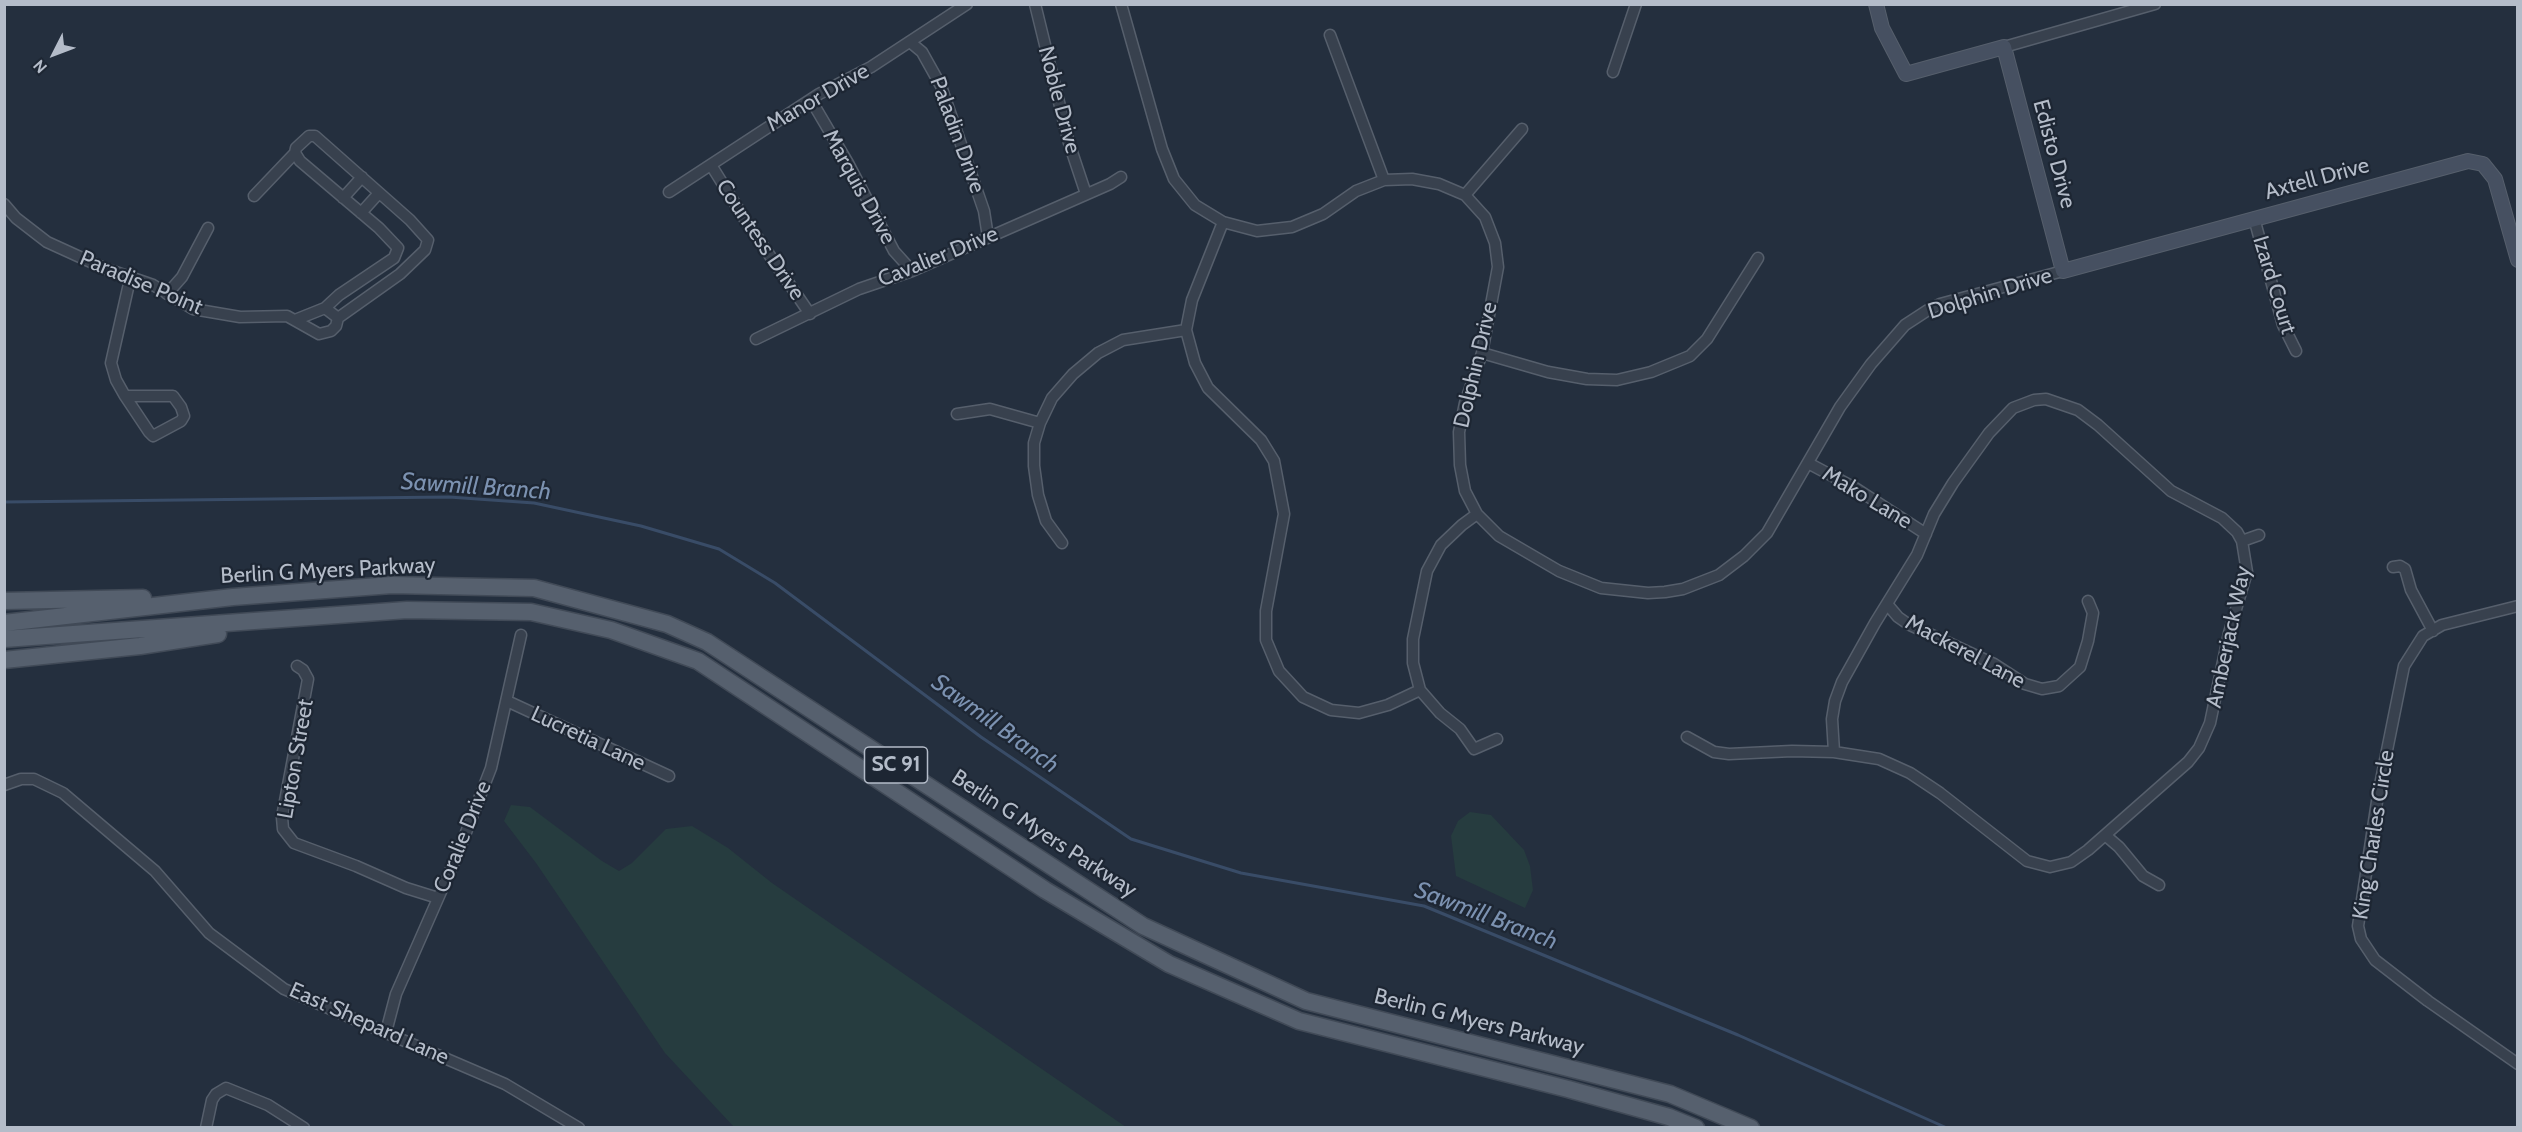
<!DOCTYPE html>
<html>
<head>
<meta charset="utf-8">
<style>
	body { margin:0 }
	#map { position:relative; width:2522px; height:1132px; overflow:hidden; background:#242f3e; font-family:Cabin,sans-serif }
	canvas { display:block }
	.frame { position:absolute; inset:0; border:6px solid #b4bcc9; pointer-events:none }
	.north { position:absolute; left:24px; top:24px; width:60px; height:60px; -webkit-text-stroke:4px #1d2633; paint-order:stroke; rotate:228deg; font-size:16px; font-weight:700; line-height:24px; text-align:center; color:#b4bcc9 }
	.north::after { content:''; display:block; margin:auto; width:21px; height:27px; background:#b4bcc9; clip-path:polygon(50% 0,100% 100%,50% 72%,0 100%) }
</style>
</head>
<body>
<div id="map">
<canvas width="2522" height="1132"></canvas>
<div class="frame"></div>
<div class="north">N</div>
</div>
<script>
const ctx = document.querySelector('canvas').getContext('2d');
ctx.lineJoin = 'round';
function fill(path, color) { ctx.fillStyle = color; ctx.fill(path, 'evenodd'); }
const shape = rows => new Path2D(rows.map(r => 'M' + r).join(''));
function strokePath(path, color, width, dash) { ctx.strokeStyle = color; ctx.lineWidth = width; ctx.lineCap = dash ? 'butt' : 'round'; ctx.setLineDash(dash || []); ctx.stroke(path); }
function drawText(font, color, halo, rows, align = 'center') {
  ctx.font = font + ' Cabin,sans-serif'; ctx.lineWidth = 4.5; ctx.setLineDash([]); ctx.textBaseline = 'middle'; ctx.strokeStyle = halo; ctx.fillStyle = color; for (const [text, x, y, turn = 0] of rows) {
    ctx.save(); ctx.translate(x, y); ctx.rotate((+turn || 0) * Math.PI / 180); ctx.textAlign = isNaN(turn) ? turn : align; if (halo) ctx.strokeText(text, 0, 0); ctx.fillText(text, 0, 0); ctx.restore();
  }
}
fill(shape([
	[511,805,530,807,602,861,619,871,632,863,666,829,692,826,728,848,772,883,1126,1127,734,1127,665,1053,536,863,504,821],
	[1470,812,1491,815,1524,850,1530,866,1533,890,1525,908,1456,876,1451,836,1458,821]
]), '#263c3f');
strokePath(shape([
	[4,502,449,497,534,503,641,526,719,549,775,583,981,737,1131,839,1241,873,1424,906,1738,1035,1947,1128]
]), '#394c67', 3);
const street = shape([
	[1035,4,1069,143,1086,194],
	[1121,4,1162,149,1174,179,1195,205,1223,222,1257,231,1292,227,1323,214,1356,191,1384,180,1412,179,1439,184,1465,195,1485,217,1495,243,1498,267,1482,353,1465,403,1459,432,1460,465,1465,491,1477,514,1499,536,1559,571,1601,588,1648,593,1665,592,1683,589,1719,575,1744,556,1767,533,1840,407,1871,364,1905,325,1928,310,1940,304,2063,271],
	[1330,35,1384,180],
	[910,42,922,52,941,86,984,211,988,237],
	[2004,47,2155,4],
	[1613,72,1636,4],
	[811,100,848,163,894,251,912,271],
	[711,165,744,218,810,314],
	[669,192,819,94,871,67,967,4],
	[1465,195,1522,129],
	[254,196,295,153],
	[343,198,362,177],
	[4,204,16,218,47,242,104,268,153,285,193,309,240,317,287,316,319,334,331,331,336,326,338,318,325,308,295,320],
	[361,213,379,193],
	[2254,218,2283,325,2296,351],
	[1223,222,1192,300,1186,330,1195,363,1208,388,1261,440,1274,461,1284,514,1266,611,1266,640,1279,671,1303,697,1331,710,1359,713,1388,705,1420,690],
	[167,294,182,277,208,228],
	[325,308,339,295,394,258,398,248,379,228,300,161,295,153,296,148,309,136,315,136,410,220,428,240,425,250,400,274,338,318],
	[756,339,859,289,912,271,1110,184,1121,177],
	[1482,353,1548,372,1587,379,1617,380,1651,372,1690,356,1707,339,1758,258],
	[125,396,173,396,181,407,184,416,181,421,153,436,149,432,125,396,116,380,111,363,128,288,132,277],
	[957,414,990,409,1040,423],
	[1808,463,1855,488,1926,534],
	[1477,514,1462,525,1441,545,1427,571,1413,639,1413,663,1420,690,1440,713,1460,729,1474,749,1497,739],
	[2242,541,2259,535],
	[1062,543,1046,521,1038,495,1034,466,1034,443,1040,423,1052,398,1073,374,1098,353,1123,340,1186,330],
	[2393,567,2400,566,2405,569,2411,590,2433,631],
	[1887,604,1898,617,1908,624,1994,664,2025,684,2042,689,2059,686,2080,667,2088,641,2093,613,2088,601],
	[2518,606,2442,625,2423,636,2404,666,2378,795,2358,926,2361,939,2375,960,2428,1001,2518,1064],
	[297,666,303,670,308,679,282,817,283,829,294,843,356,866,406,888,438,898],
	[507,701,669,776],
	[1687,737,1714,752,1729,754,1792,751,1834,752,1879,759,1910,773,1940,793,2027,861,2050,867,2071,862,2088,850,2188,762,2199,748,2210,723,2229,633,2247,572,2242,541,2237,532,2222,518,2171,491,2098,425,2078,410,2046,399,2034,400,2013,408,1989,433,1953,483,1934,514,1917,555,1875,623,1842,682,1835,701,1832,719,1834,752],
	[4,785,21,779,34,779,63,793,155,871,209,933,284,989,505,1084,579,1128],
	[2105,835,2119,847,2143,876,2159,885],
	[386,1032,396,994,458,853,491,768,521,635],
	[206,1128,212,1100,216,1094,226,1088,268,1105,304,1128]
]);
const secondary = shape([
	[1876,4,1882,28,1906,74,2004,47,2063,271,2468,161,2483,164,2495,179,2518,260]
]);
const primary = shape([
	[4,601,143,598],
	[4,623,233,597,392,585,534,588,667,624,707,642,1143,926,1306,1001,1670,1094,1751,1128],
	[4,639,407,610,531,612,611,630,698,661,1045,890,1169,964,1299,1021,1568,1089,1669,1117,1696,1128],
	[4,660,140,646,218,634]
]);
strokePath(street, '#565f6c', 13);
strokePath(secondary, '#565f6c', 16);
strokePath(primary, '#414a57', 19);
strokePath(street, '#38414e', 10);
strokePath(secondary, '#465061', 14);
strokePath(primary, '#56606e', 16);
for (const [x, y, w] of [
	[896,765,63]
]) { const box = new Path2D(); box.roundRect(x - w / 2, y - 18, w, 36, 4.5); ctx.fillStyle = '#1d2633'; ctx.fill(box); strokePath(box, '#b4bcc9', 1.5); }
drawText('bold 21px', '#b4bcc9', null, [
	["SC 91",896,765]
]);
drawText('22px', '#b4bcc9', '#1d2633', [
	["Manor Drive",818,98,-30],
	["Noble Drive",1059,100,75],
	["Paladin Drive",957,135,70],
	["Edisto Drive",2054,154,75],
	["Axtell Drive",2317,179,-15],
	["Marquis Drive",859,187,61],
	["Countess Drive",760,240,56],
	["Cavalier Drive",938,257,-22],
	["Paradise Point",141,283,23],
	["Izard Court",2274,285,73],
	["Dolphin Drive",1990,294,-17],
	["Dolphin Drive",1476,365,-77],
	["Mako Lane",1867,498,31],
	["Berlin G Myers Parkway",328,571,-3],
	["Amberjack Way",2229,637,-78],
	["Mackerel Lane",1965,652,28],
	["Lucretia Lane",588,739,25],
	["Lipton Street",296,759,-80],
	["Berlin G Myers Parkway",1044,834,33],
	["King Charles Circle",2374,835,-81],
	["Coralie Drive",463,837,-68],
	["Berlin G Myers Parkway",1479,1022,14],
	["East Shepard Lane",369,1024,24]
]);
drawText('italic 24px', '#7c92b1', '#1d2633', [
	["Sawmill Branch",476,487,4],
	["Sawmill Branch",995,724,36],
	["Sawmill Branch",1486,916,21]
]);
</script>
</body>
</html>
